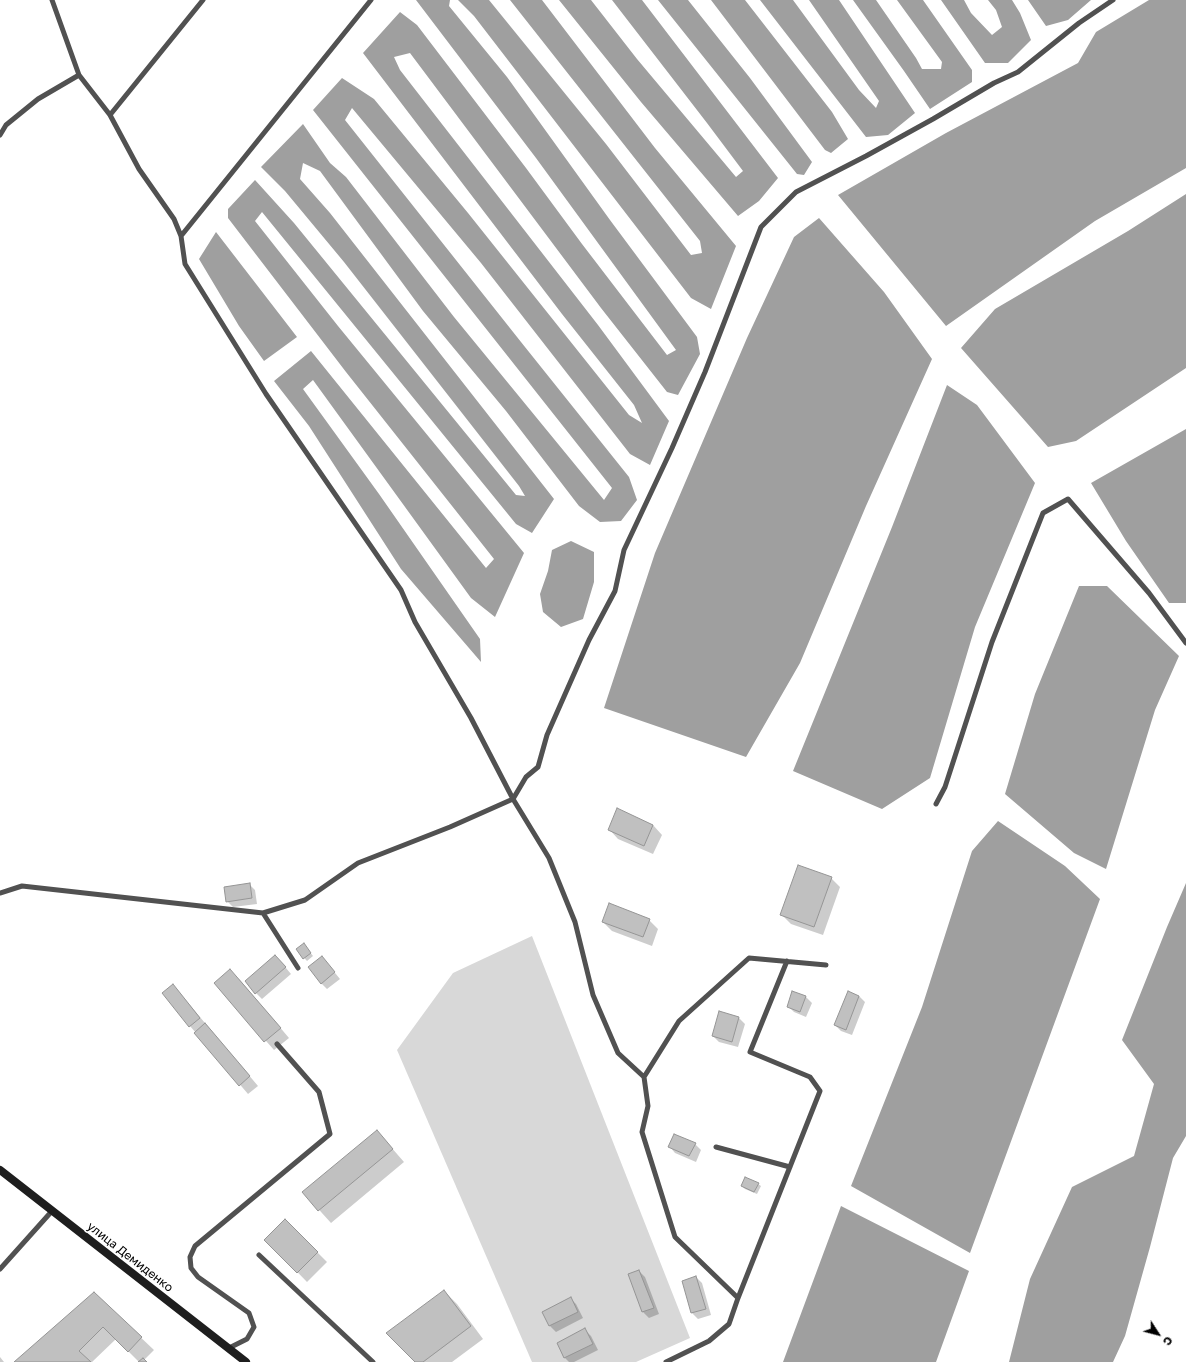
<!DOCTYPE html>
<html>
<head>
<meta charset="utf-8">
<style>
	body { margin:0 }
	#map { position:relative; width:1186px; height:1362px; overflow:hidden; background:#fff; font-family:"Golos Text",sans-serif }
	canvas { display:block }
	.north { position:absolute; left:1138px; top:1314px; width:40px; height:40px; -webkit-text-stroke:3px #fff; paint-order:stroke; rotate:126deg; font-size:11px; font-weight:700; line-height:16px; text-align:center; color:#000 }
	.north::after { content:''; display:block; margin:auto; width:14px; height:18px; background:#000; clip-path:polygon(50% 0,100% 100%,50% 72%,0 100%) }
</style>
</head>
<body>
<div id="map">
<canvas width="1186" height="1362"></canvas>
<div class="north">С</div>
</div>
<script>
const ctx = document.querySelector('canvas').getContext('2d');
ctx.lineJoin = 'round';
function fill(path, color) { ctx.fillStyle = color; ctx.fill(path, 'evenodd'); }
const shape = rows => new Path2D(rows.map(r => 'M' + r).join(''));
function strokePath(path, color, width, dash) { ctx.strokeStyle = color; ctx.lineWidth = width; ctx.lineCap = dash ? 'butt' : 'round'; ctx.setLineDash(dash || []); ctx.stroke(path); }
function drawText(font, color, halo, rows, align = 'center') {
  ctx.font = font + ' "Golos Text",sans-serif'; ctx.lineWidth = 3; ctx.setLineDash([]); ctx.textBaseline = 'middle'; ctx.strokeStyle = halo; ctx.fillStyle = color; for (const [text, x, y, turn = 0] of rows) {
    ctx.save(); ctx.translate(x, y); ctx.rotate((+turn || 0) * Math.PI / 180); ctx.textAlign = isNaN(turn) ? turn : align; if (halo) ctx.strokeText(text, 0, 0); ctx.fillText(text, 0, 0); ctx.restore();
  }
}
fill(shape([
	[532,936,690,1338,636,1362,532,1362,397,1050,453,973]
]), '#d8d8d8');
fill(shape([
	[416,0,450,0,449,6,507,77,610,220,697,337,700,354,678,395,667,392,601,308,410,53,394,57,400,70,598,325,669,421,650,465,630,454,481,263,352,108,345,120,521,342,629,477,637,500,621,521,600,522,579,506,506,411,423,311,320,171,303,163,300,179,330,213,554,499,532,533,516,524,262,212,255,221,338,326,524,553,495,617,471,598,313,380,303,389,379,494,480,639,481,662,401,569,309,426,274,381,311,351,486,568,494,559,346,372,228,218,228,209,255,180,294,223,516,495,525,496,519,486,344,262,285,191,261,167,303,124,330,163,346,177,454,317,604,500,612,488,313,110,342,78,374,99,468,213,629,415,642,423,634,405,562,314,363,53,400,12,417,25,526,168,582,244,667,355,676,350,536,158],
	[458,0,489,0,606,144,691,255,702,253,700,241,510,0,542,0,655,148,736,246,711,309,691,298,474,16],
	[559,0,591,0,637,59,736,177,743,171,707,123,612,0,642,0,778,178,759,201,738,216,641,102],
	[658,0,688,0,750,78,812,162,804,175,797,174],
	[711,0,745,0,832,112,848,139,831,153,825,150],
	[760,0,793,0,859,90,876,108,879,101,809,0,839,0,915,113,888,135,866,137],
	[853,0,876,0,916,58,922,69,941,69,942,62,897,0,923,0,972,70,972,82,930,109,904,71],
	[941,0,964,0,971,13,992,35,1002,27,996,10,988,0,1012,0,1020,13,1031,40,1008,63,985,63],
	[1028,0,1091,0,1068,20,1046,26],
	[1149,0,1186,0,1186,168,1095,221,946,326,838,195,946,133,1078,63,1096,32],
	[1186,194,1186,368,1076,441,1048,447,961,348,995,309,1128,231],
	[819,218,884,292,932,359,866,506,800,663,746,757,604,708,655,553,747,338,794,237],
	[216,232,297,337,264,361,239,326,199,259],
	[947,385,977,405,1035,483,975,627,930,778,882,809,793,771,892,527],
	[1186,429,1186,603,1169,603,1126,541,1091,483],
	[571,541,594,552,594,582,583,619,561,627,543,612,540,594,548,571,552,550],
	[1079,586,1107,586,1179,656,1155,710,1106,869,1074,853,1005,794,1035,694],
	[998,821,1065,866,1100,899,970,1253,851,1186,922,1007,972,851],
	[1186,883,1186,1136,1173,1158,1150,1247,1125,1336,1113,1362,1009,1362,1030,1279,1072,1187,1134,1156,1154,1084,1122,1040,1167,927],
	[841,1206,969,1271,936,1362,783,1362]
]), '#9f9f9f');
fill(shape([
	[618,810,653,825,662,835,653,854,618,839,609,829],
	[831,878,840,887,823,935,791,924,781,914],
	[249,884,255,890,257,904,233,907,227,901],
	[649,920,658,929,652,946,612,931,603,922],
	[306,947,313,956,307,961,297,950],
	[322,957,340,979,327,989,321,983],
	[281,962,291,974,262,999,256,993],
	[239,979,289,1038,274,1050,215,983],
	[173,985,258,1086,248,1094,190,1026],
	[848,992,859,996,865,1002,852,1035,841,1031,835,1025],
	[793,993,806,997,812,1003,806,1017,794,1012,788,1006],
	[720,1012,739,1018,745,1024,738,1047,719,1042,713,1036],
	[377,1131,404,1162,331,1223,303,1192],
	[695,1144,701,1150,696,1162,675,1153,670,1147],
	[758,1184,761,1186,757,1194,745,1189,742,1186],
	[285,1220,327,1262,307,1282,266,1240],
	[639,1271,645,1277,659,1314,649,1318,643,1312,629,1275],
	[696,1277,702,1283,711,1315,698,1319,692,1313,683,1281],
	[444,1291,457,1304,483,1339,452,1362,416,1362],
	[94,1293,154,1350,144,1360,146,1362,139,1362,116,1339,92,1362,16,1362],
	[570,1298,576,1304,583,1318,556,1332,550,1326,543,1312],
	[585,1330,591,1336,598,1350,574,1362,569,1362,565,1358,558,1343],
	[0,1357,4,1362,0,1362]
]), '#0003');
const building = shape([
	[617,808,653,825,644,846,608,830,617,808],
	[798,865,832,877,814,927,780,915,798,865],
	[250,883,252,898,226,902,224,887,250,883],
	[609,903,650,919,643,937,602,922,609,903],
	[304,943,311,953,303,959,296,949,304,943],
	[275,955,286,967,255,994,245,981,275,955],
	[322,956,335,972,321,984,308,967,322,956],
	[230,969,281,1028,264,1042,214,983,230,969],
	[173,984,200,1018,189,1027,162,993,173,984],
	[792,991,806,996,800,1012,787,1007,792,991],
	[848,991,859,996,846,1030,834,1025,848,991],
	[719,1011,739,1017,732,1042,712,1036,719,1011],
	[205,1023,250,1076,239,1086,194,1033,205,1023],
	[377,1130,393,1149,318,1211,302,1192,377,1130],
	[674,1134,696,1143,689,1156,668,1147,674,1134],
	[745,1177,759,1183,754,1192,741,1186,745,1177],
	[285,1219,318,1252,297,1273,264,1240,285,1219],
	[639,1270,654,1308,642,1312,628,1274,639,1270],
	[696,1276,706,1309,691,1313,682,1281,696,1276],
	[444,1290,471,1326,423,1362,415,1362,386,1333,444,1290],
	[94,1292,142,1337,128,1352,103,1327,79,1351,91,1362,14,1362,94,1292],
	[571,1297,578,1312,549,1326,542,1312,571,1297],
	[585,1328,593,1344,564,1358,557,1343,585,1328],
	[143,1358,147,1362,138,1362,143,1358]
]);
fill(building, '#c0c0c0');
strokePath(building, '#959595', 1);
strokePath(shape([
	[52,0,79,75],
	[110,115,203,0],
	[0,135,6,125,38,99,79,75,110,115,139,169,174,219,181,236,185,264,266,394,401,590,415,622,471,718,513,799,549,858,575,922,593,995,618,1053,644,1077,679,1021,749,958,826,965],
	[181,236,371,0],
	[936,804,945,787,992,642,1043,513,1068,499,1149,593,1186,643],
	[0,893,22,886,263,913,298,968],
	[263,913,305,900,358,863,450,827,513,799,526,777,538,767,547,735,589,640,615,591,624,550,672,448,705,372,761,227,796,192,866,156,933,119,994,83,1018,72,1079,23,1113,0],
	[644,1077,648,1106,642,1132,675,1237,738,1298,820,1091,810,1077,750,1052,787,961],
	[716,1147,790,1167],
	[259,1255,373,1362],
	[0,1269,52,1211],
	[229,1348,247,1339,254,1327,249,1313,198,1277,191,1268,190,1257,195,1246,330,1134,319,1092,277,1044],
	[666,1362,709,1341,729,1324,738,1298]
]), '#515151', 5);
strokePath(shape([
	[0,1170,246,1362]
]), '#1e1e1e', 8);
drawText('12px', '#000', '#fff', [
	["улица Демиденко",130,1257,38]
]);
</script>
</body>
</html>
